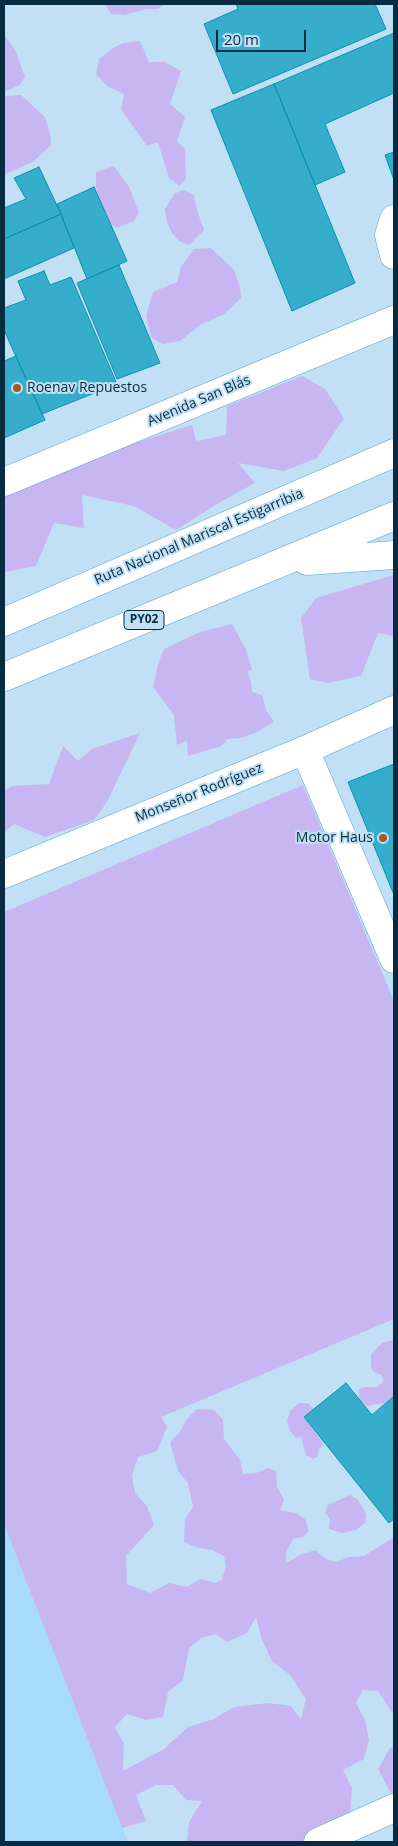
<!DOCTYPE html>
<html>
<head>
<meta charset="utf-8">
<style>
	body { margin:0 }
	#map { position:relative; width:398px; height:1846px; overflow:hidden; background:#c1e0f5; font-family:"Open Sans",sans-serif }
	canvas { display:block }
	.frame { position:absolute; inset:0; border:5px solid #072c41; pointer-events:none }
	.scale { position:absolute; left:216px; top:30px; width:90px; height:22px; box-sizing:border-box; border:2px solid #072c41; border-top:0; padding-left:6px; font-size:15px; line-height:18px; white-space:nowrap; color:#072c41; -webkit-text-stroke:4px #c1e0f5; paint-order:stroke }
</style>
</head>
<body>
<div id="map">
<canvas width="398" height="1846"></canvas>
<div class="frame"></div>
<div class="scale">20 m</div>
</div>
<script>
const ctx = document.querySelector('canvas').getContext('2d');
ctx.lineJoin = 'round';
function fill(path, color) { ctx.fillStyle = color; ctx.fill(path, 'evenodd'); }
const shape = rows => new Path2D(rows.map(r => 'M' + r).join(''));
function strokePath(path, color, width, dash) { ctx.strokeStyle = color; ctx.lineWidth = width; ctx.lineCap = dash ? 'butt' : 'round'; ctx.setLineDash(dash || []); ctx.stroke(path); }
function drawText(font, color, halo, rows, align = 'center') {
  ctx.font = font + ' "Open Sans",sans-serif'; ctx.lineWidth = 4; ctx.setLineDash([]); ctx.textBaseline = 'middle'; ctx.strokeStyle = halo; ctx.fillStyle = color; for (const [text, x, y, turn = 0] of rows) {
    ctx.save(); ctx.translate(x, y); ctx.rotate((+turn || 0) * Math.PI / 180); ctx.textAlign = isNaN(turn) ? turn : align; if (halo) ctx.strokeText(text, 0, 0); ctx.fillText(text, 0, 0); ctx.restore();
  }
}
fill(shape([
	[4,1524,102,1777,128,1842,4,1842]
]), '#a7dbfe');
fill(shape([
	[105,4,165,4,158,9,146,9,125,15,111,14],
	[4,34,15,50,25,77,20,85,4,92],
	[140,41,149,62,165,62,181,71,170,104,185,117,177,141,185,149,186,179,179,186,169,178,158,142,147,146,121,109,124,94,107,86,96,74,99,59,113,48,123,43],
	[21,95,45,117,50,133,51,145,34,161,4,175,4,96],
	[114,166,129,187,139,213,134,221,117,228,106,221,99,204,96,186,96,172],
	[183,190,194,195,197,210,204,230,189,245,179,241,172,233,167,222,165,209,174,194],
	[211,248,234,270,240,287,241,298,224,314,200,325,180,341,162,344,151,337,146,316,153,292,177,282,181,267,194,249],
	[302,376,325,389,344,418,317,458,284,471,238,463,255,483,217,504,176,530,134,506,82,495,84,528,54,523,36,566,4,572,4,484,192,425,196,441,226,435,227,406],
	[394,575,394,636,378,633,361,676,327,683,310,679,301,618,316,598],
	[232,624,246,650,252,670,247,671,251,681,252,692,262,695,266,710,274,722,257,732,241,738,228,739,221,746,188,756,187,741,177,745,174,715,153,687,159,661,164,649,200,632],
	[140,733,107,802,94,820,45,837,14,824,4,832,4,791,12,786,49,784,63,746,78,761,92,749],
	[303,785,394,1001,394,1319,161,1417,167,1427,157,1451,138,1457,132,1475,135,1493,147,1506,154,1525,126,1556,127,1584,150,1593,169,1583,186,1587,201,1579,216,1583,222,1579,226,1566,224,1556,212,1550,199,1548,184,1542,185,1519,193,1507,188,1483,178,1471,170,1442,180,1432,186,1420,197,1409,214,1410,223,1420,224,1439,240,1460,243,1474,256,1473,268,1468,276,1471,277,1487,284,1499,280,1510,296,1513,305,1519,309,1531,303,1537,293,1539,286,1553,286,1563,300,1555,315,1550,326,1559,336,1562,349,1557,364,1556,394,1537,394,1711,392,1712,378,1691,363,1690,356,1703,365,1720,369,1740,364,1759,343,1770,352,1788,349,1828,314,1842,187,1842,189,1822,202,1801,186,1800,173,1785,156,1785,136,1795,146,1821,122,1828,4,1524,4,912],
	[256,1617,262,1640,272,1661,290,1675,306,1699,301,1720,291,1706,268,1703,234,1707,214,1719,188,1727,164,1749,123,1771,124,1744,115,1727,127,1714,146,1720,163,1717,168,1692,183,1680,189,1648,201,1638,216,1634,227,1642,247,1633],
	[394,1340,394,1395,384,1403,367,1406,359,1399,359,1389,365,1387,377,1387,383,1382,382,1375,374,1372,371,1367,371,1354,382,1343],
	[299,1403,308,1403,314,1409,304,1417,324,1445,319,1449,317,1457,313,1459,306,1455,301,1437,296,1438,290,1431,287,1421,290,1411],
	[350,1495,357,1499,363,1508,366,1515,365,1523,356,1530,342,1533,329,1529,330,1519,325,1513,328,1505],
	[394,1747,394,1799,378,1769,390,1748]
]), '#c7b6f1');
const building = shape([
	[236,4,375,4,386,29,233,94,204,24,238,9,236,4],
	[394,33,394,93,325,124,345,172,315,185,274,84,394,33],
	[274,84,355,283,292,311,211,110,274,84],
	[394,152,394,180,385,155,394,152],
	[39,167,61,214,4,239,4,208,26,199,14,178,39,167],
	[94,187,127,261,87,279,57,204,94,187],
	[61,214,74,248,4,279,4,239,61,214],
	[119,265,160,363,117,379,77,283,119,265],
	[44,271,50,285,71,277,117,384,42,414,4,330,4,308,26,300,18,281,44,271],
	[16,356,45,420,4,438,4,361,16,356],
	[394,764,394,895,348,782,394,764],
	[346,1383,372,1415,394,1396,394,1450,393,1451,394,1453,394,1519,389,1523,304,1417,346,1383]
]);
fill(building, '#36adca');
strokePath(building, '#0293b0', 1);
const minor = shape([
	[394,219,389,235,394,255],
	[4,482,394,320],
	[305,750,394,959],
	[4,874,305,750,394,710],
	[318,1842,394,1808]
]);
const highway = shape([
	[307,561,394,555],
	[4,622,394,453],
	[4,677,394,516]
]);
strokePath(minor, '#50a3d5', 29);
strokePath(highway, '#50a3d5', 29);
strokePath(minor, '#fff', 28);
strokePath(highway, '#fff', 28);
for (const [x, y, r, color] of [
	[17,388,5,"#9d5d26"],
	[383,838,5,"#9d5d26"]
]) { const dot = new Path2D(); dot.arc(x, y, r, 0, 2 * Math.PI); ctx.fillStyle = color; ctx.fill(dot); strokePath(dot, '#c1e0f5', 2); }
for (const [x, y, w] of [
	[144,620,40]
]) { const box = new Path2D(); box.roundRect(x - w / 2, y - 9.5, w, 19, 4); ctx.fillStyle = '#c1e0f5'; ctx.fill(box); strokePath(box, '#072c41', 1); }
drawText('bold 12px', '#072c41', null, [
	["PY02",144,620]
]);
drawText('14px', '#072c41', '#c1e0f5', [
	["Roenav Repuestos",27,388],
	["Motor Haus",373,838,"right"]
], 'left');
drawText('14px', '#072c41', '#c1e0f5', [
	["Avenida San Blás",199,401,-23],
	["Ruta Nacional Mariscal Estigarribia",199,537,-23],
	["Monseñor Rodríguez",199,793,-22]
]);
</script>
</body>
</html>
